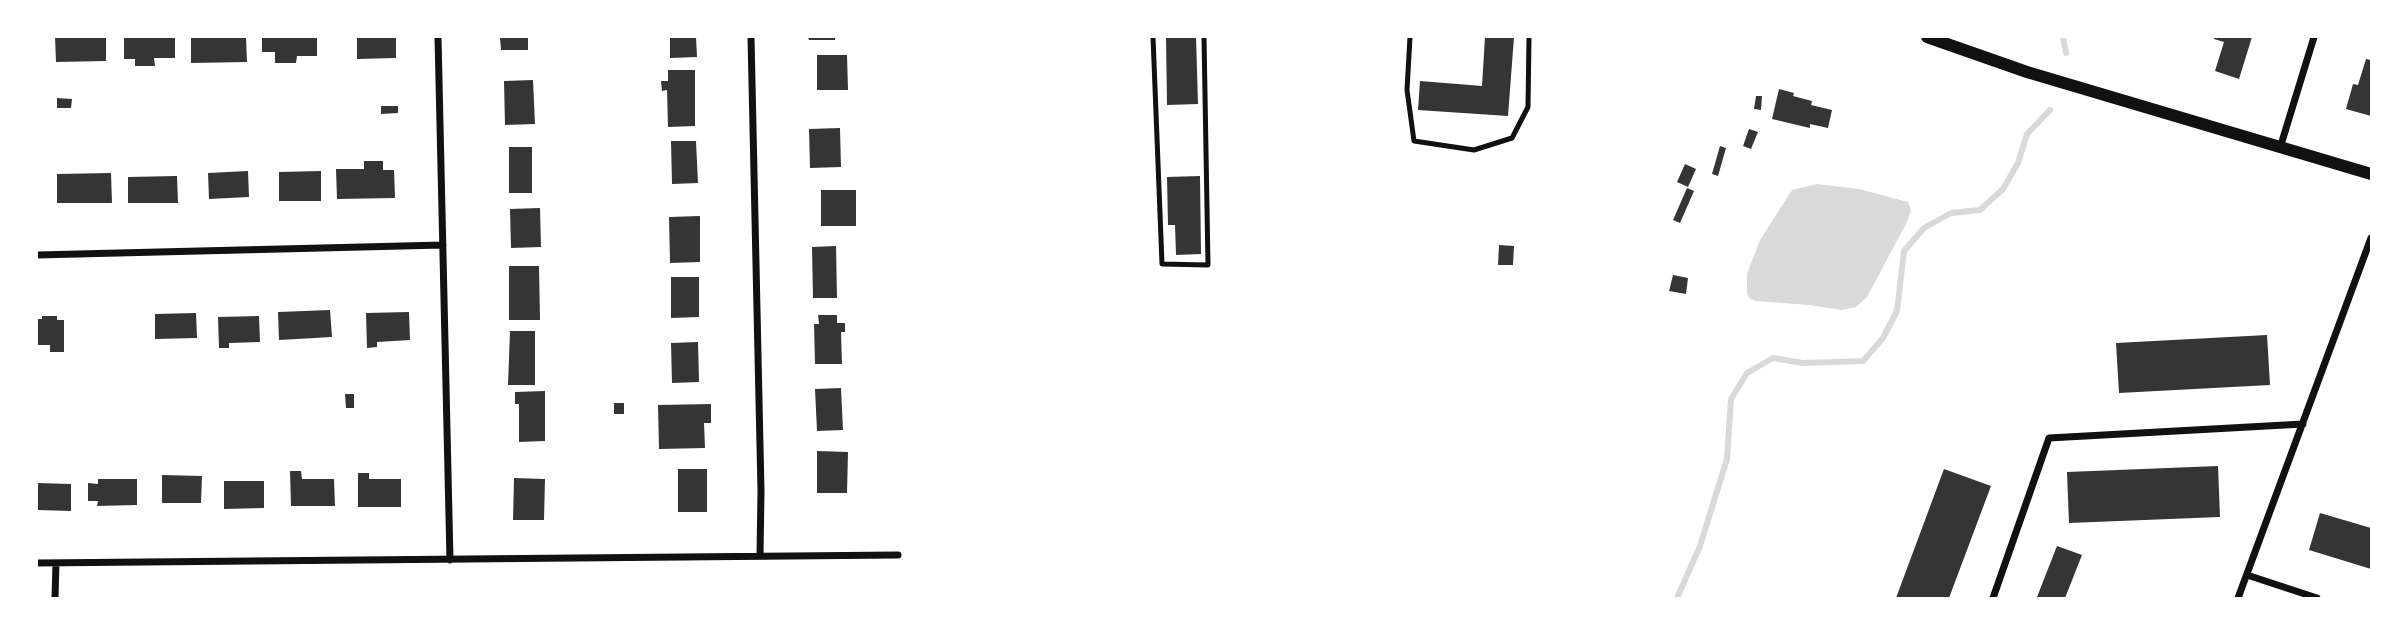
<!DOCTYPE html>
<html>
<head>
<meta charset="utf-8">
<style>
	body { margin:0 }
	#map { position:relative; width:2408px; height:635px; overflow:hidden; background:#fff; font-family:"Crimson Pro",serif }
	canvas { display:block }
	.frame { position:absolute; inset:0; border:38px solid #fff; pointer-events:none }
</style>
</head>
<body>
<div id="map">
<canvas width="2408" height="635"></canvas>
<div class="frame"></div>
</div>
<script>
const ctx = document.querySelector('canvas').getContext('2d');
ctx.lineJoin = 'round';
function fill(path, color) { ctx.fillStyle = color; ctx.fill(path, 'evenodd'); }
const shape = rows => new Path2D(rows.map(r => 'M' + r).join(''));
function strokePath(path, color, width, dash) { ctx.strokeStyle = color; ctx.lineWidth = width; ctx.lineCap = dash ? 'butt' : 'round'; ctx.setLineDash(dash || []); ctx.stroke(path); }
fill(shape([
	[1817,184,1859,189,1908,202,1911,210,1907,222,1867,297,1856,307,1842,310,1809,305,1756,301,1749,298,1747,294,1747,274,1760,240,1792,190]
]), '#d9d9d9');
strokePath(shape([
	[2063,37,2066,53],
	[1677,598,1700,546,1727,459,1731,399,1747,373,1773,358,1803,363,1863,361,1883,338,1897,311,1904,251,1924,228,1951,213,1980,210,2003,189,2018,163,2027,134,2050,110]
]), '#d9d9d9', 6);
fill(shape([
	[55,37,106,37,106,61,56,62],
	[124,37,175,37,175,58,154,58,155,66,135,66,135,59,124,59],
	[191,37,246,37,247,62,191,63],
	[262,37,317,37,317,56,297,56,296,63,275,63,275,52,262,52],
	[357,37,396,37,396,58,357,59],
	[500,37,528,37,528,50,501,50],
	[670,37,696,37,697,57,670,58],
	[808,37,835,37,835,40,809,40],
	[1166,37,1196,37,1198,104,1167,105],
	[1485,37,1514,37,1508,116,1418,110,1420,81,1482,86],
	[2214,37,2252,37,2239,79,2215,71,2224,42,2214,39],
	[817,55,847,55,848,90,817,90],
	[2366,59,2371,60,2371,116,2346,109,2353,84,2358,85],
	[668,70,695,70,695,126,668,127,667,90,662,91,661,81,668,81],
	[533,80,535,124,505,125,504,81],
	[1779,89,1794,93,1793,96,1812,101,1811,105,1832,110,1828,128,1810,124,1810,128,1772,119],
	[1756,96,1762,96,1761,110,1754,109],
	[57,98,72,99,71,108,57,108],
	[381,106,398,106,398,113,381,114],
	[840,128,841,167,810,168,809,129],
	[1749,129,1758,132,1751,149,1743,146],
	[671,141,696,141,698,183,672,184],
	[1720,146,1726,148,1718,176,1712,174],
	[509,147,532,147,532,193,509,193],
	[364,161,383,161,383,170,394,170,395,198,337,199,336,169,364,169],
	[1685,164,1696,169,1688,187,1677,182],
	[248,171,249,197,209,199,208,173],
	[321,171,321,201,279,201,279,172],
	[111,173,112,203,57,203,57,174],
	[177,176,178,203,128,203,128,177],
	[1200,176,1201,254,1176,255,1175,225,1168,225,1167,177],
	[1687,188,1694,191,1680,223,1673,220],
	[821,190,856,190,856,226,821,226],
	[540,208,541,247,511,248,510,209],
	[700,216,700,262,670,263,669,217],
	[1499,245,1514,246,1513,265,1498,265],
	[836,246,837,298,813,298,812,247],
	[509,266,539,266,540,320,509,320],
	[1673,275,1688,278,1686,294,1669,291],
	[671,277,699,277,699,317,671,318],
	[330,310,332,337,279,340,278,312],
	[409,312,410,340,377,342,377,347,367,348,366,313],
	[196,313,197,338,155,339,155,314],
	[818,315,837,315,837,323,845,323,845,332,841,332,842,364,815,364,814,324,819,324],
	[42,316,57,316,57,320,64,320,64,352,50,352,50,345,37,345,37,319,42,319],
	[259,316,260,342,229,343,229,348,219,348,218,317],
	[510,331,535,331,535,385,508,385],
	[2267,335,2270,385,2119,393,2116,343],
	[698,342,699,382,672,383,671,343],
	[841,388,843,430,817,431,815,389],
	[545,391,545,441,519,442,519,404,515,404,515,392],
	[345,394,354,394,354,408,346,408],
	[614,403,624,403,624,414,614,414],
	[711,404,711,423,704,423,705,448,659,449,658,405],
	[817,451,848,452,847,493,817,493],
	[2218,466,2220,517,2069,523,2067,472],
	[678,469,707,469,707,512,678,512],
	[1944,469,1991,486,1949,598,1896,598],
	[290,471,301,471,302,479,334,479,335,506,291,506],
	[358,473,369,473,369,479,401,479,401,507,358,507],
	[162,475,202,476,201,503,162,503],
	[514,478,545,479,544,520,513,520],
	[98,479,137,479,137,505,97,506,98,501,88,501,88,483,98,484],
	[224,481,264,481,264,508,224,509],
	[37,483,71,484,71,511,37,510],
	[2320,513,2371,528,2371,569,2309,550],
	[2057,546,2082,555,2065,598,2040,598,2037,597]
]), '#353535');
strokePath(shape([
	[1153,37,1162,264,1208,265,1204,37],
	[1410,37,1407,90,1414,141,1474,150,1512,138,1528,107,1529,37]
]), '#111', 5);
strokePath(shape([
	[438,37,450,560],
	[751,37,761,491,760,556],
	[2280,148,2314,37],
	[37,255,443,245],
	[37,563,898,555],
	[2247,575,2317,598],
	[55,598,56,563],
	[1993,598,2049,438,2303,424],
	[2238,598,2371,238]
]), '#111', 7);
strokePath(shape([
	[1927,37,2027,72,2371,174]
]), '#111', 12);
</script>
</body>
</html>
